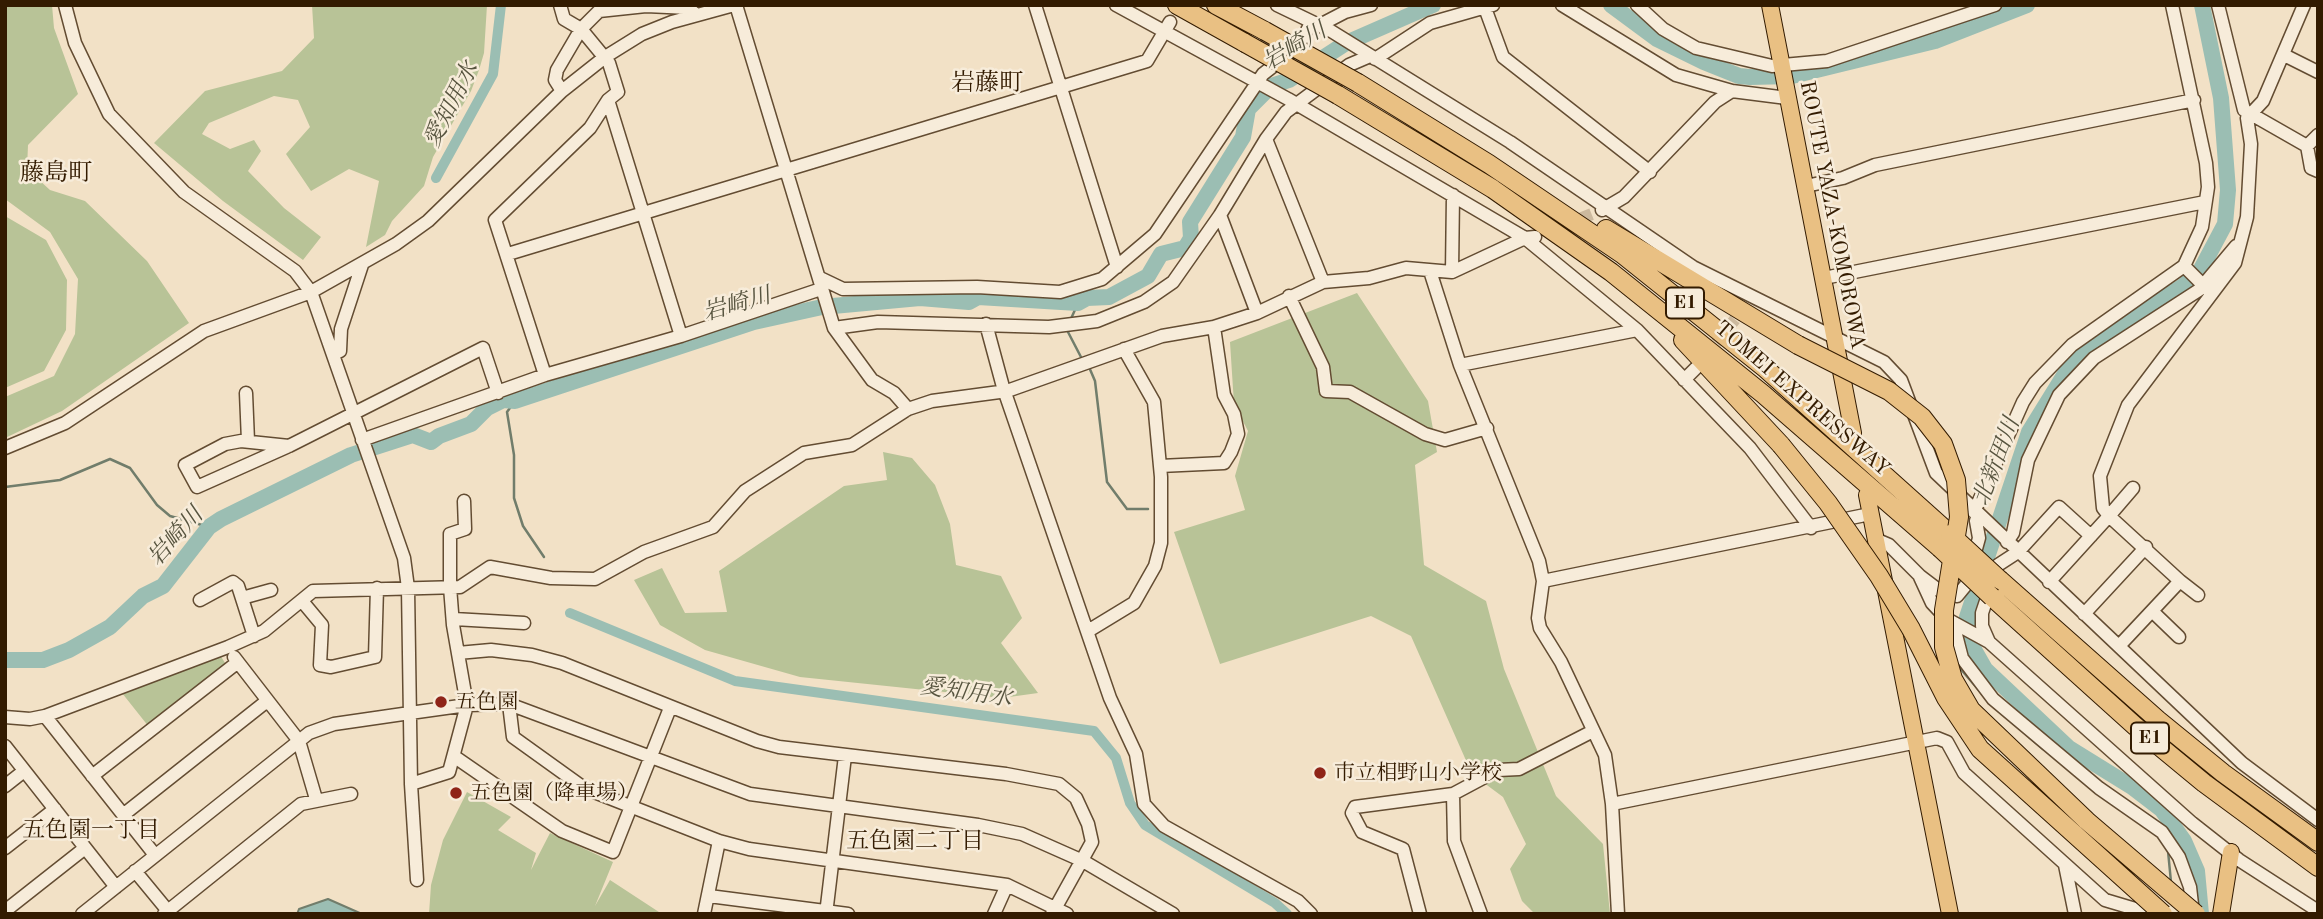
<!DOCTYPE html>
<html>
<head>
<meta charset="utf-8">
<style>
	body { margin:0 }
	#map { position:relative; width:2323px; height:919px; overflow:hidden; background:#f2e1c6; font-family:"Old Standard TT",serif }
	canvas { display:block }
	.frame { position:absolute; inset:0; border:7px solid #331b00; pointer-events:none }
</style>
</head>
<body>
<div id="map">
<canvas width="2323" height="919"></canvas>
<div class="frame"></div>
</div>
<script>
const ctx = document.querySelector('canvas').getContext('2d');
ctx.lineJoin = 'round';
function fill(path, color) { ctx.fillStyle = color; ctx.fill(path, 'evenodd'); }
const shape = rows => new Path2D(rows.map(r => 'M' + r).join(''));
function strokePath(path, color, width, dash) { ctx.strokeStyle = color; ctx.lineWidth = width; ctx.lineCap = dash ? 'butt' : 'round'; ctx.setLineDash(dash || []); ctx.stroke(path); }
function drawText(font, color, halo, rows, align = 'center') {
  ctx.font = font + ' "Old Standard TT","Noto Serif JP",serif'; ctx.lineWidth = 5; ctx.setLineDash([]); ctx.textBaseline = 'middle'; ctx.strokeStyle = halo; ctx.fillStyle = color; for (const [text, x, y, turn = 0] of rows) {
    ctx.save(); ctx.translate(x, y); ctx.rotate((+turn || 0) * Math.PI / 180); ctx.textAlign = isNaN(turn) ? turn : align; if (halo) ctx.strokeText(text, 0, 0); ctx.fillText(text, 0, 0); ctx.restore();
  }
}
fill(shape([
	[5,5,52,5,54,28,78,94,28,145,27,169,50,190,85,201,147,261,189,323,62,411,5,438,5,397,54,376,75,334,78,279,50,232,5,199],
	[312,5,487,5,484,53,479,70,471,91,433,157,424,186,392,221,385,235,366,247,379,181,349,169,311,191,286,154,310,127,298,100,274,96,209,123,202,134,230,149,254,140,261,151,248,171,284,208,321,237,303,260,223,201,154,143,205,91,282,71,314,38],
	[5,216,46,240,67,280,66,330,44,371,5,388],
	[1357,293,1428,401,1437,452,1415,465,1424,565,1486,601,1504,669,1556,796,1603,844,1610,914,1535,914,1522,901,1510,869,1526,844,1503,797,1472,774,1411,636,1371,616,1220,664,1174,532,1245,510,1235,476,1248,431,1234,404,1230,342],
	[883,452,912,458,935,485,950,524,956,565,1001,576,1022,618,1001,643,1038,693,1002,698,800,677,705,650,660,625,634,580,662,568,685,613,727,612,719,571,844,486,887,480],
	[220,655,227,666,149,727,122,693],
	[467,792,511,817,498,830,536,853,531,870,550,833,613,862,595,906,610,880,662,914,429,914,431,885,443,840]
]), '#b8c397');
const water = shape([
	[328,899,362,914,297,914,299,909,328,899]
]);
fill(water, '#9bbeb3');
strokePath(water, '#717d6b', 2);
strokePath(shape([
	[1070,321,1078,303],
	[1069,328,1068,332,1082,359],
	[1089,367,1095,381,1107,482,1127,509,1148,509],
	[515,401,507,412,514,455,514,498,523,526,544,557],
	[5,487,60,480,110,459,130,468,157,505,170,516,209,527],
	[1958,666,1983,695],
	[2029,737,2043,749],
	[2168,851,2171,882]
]), '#717d6b', 2.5);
strokePath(shape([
	[436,178,493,74,501,5],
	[570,613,735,681,1094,731,1116,758,1130,803,1145,825,1275,903,1287,914]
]), '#9bbeb3', 10);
strokePath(shape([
	[1611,5,1657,39,1704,62,1739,76,1750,77,1792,76,1935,41,2027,5],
	[5,660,43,660,69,650,110,627,143,596,163,586,209,527,221,519,351,455,413,435,431,442,439,436,471,424,487,408,503,400,515,401,754,322,822,307,920,298,969,302,978,297,1078,303,1087,298,1109,297,1148,276,1161,254,1185,248,1191,238,1190,222,1243,137,1248,109,1271,86,1289,80,1346,43,1433,5],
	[2201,914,2197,871,2184,841,2162,810,2132,787,2069,748,1985,669,1968,639,1967,617,2029,432,2068,369,2097,339,2183,286,2200,271,2225,224,2228,190,2221,98,2202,5]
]), '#9bbeb3', 16);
strokePath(shape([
	[1547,232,1602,210],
	[1705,357,1744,308]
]), '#ccb99e', 12, [12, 6]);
const minor = shape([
	[65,5,75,43,109,114,184,192,295,271,311,292,404,558,408,588,411,784,417,880],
	[736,5,834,328,872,380,894,393,908,409],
	[1035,5,1117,267],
	[1116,5,1288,99,1525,238,1637,330,1750,448,1811,528],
	[1277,5,1331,31,1510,142,1693,267,1884,362,1901,380,1936,473,2242,763,2318,820],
	[1562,5,1676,75,1732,91],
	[1637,5,1663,29,1696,48,1772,66,1827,61,1995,5],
	[2218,5,2244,110,2307,146,2311,168,2318,171],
	[1485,8,1503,57,1650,172],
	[1320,25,1345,12,1371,5],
	[2284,55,2318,72],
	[1375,59,1430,23,1493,5],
	[562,91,555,80,557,70,581,29,599,11,646,6,689,8,696,15],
	[608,100,681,336],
	[1266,139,1323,282],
	[2307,146,2318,135],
	[1806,186,1843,178,1875,165,2194,100],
	[1602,210,1624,197,1715,102,1732,91,1787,98],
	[508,254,1147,61,1170,22],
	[2184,266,2209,291],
	[1430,271,1460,365,1539,561,1543,581,1538,618,1540,628,1561,662,1605,755,1612,804,1618,914],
	[1452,272,1453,195],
	[820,278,843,289,977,287,1060,292,1102,279,1155,234,1263,74,1299,46,1311,23],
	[1824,278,2205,202],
	[1289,296,1323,367,1326,391,1350,392,1425,434,1445,440,1487,428],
	[1257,313,1220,215,1266,139,1286,112,1349,65,1370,56],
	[986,324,1003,387,1110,698,1136,754,1144,804,1164,826,1298,901,1311,914],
	[834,328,878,322,1049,327,1097,321,1144,302,1173,282,1220,215],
	[333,354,340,351,341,329,362,265],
	[1460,365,1637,330],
	[545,375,495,220,590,128,608,100,618,92,609,63,581,29,564,19,560,5],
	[1684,380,1696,368],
	[246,393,248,441],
	[362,440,545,375,681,336,821,289],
	[289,446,241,441,225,444,185,465,197,487,289,446,483,348,498,393],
	[5,448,65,423,204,331,311,292,396,244,428,221,562,91,605,57,642,34,672,22,734,5],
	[1160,466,1224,463,1231,452,1238,434,1234,414,1224,395,1214,327],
	[1974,512,2023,402,2035,383,2072,345,2184,266,2202,227,2208,187,2206,163,2172,5],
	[2091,536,2059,507,2018,552,1998,565,1982,613,1982,626,1989,642,2192,823,2239,860,2318,911],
	[1875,539,1889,545,1920,576,1941,592,1957,596,1966,585,1979,538,1976,521,1978,515],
	[2007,542,2013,533,2028,460,2059,395,2094,358,2199,290,2236,246],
	[1920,577,1932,603,1947,619,1989,642],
	[1543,581,1870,514],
	[2180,581,2198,595],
	[2049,582,2109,516,2103,508,2100,476,2128,405,2235,263,2247,217,2251,144,2247,118,2263,101,2304,5],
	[242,598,271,590],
	[200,600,233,582,238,586,254,636],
	[302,601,322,625,320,665,331,667,375,657,377,588],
	[2152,611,2179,637],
	[2084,614,2146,547],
	[454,619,524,623],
	[1953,623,1962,658,1993,699,2099,788,2162,832,2179,857,2190,887,2193,913],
	[1088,631,1134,603,1155,566,1161,543,1161,477,1154,402,1124,349],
	[2119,646,2180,581,2109,516,2133,488],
	[458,653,491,650,532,655,562,663,757,741,779,747,1006,774,1059,784,1076,798,1088,824,1092,842,1052,914],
	[234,657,299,741,316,799],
	[509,704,513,737,584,788,719,841,749,849,1007,885,1067,914],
	[45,716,155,855],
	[5,717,30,719,45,716,228,647,264,631,313,591,460,587,490,567,551,578,595,579,644,552,713,527,745,491,804,453,852,445,908,409,932,401,1007,391,1162,336,1214,327,1257,313,1323,282,1369,278,1406,268,1452,272,1525,238,1535,237],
	[5,746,116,887],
	[455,757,562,831,613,852,670,708],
	[92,776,238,662],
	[411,784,449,772,467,705,453,625,450,587,450,534,465,529,464,501],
	[5,786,24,771],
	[1453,794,1454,841,1481,914],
	[1612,804,1937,738,1947,742,1964,773,2105,900,2152,914],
	[123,815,267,701],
	[5,848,55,809],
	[2065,865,2075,914],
	[135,871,168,911],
	[709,896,848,914],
	[5,911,85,848],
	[82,914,309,733,334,724,410,713,467,705,509,704,750,794,978,825,1022,834,1083,861,1173,914],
	[164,914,301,804,351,794],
	[704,914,719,841],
	[826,914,845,756],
	[994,914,1007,885],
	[1420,914,1403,849,1362,832,1352,813,1355,807,1453,794,1498,770,1519,769,1593,731]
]);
const major = shape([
	[1770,5,1853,433],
	[1867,495,1950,914],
	[2221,914,2231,852]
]);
const highway = shape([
	[1177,5,1245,43],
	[1216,5,1265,31],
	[1358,83,1489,164,1622,254,1766,369,1950,534],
	[1338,95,1493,189,1611,272,1763,394,1940,548],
	[1606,229,1798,345],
	[1683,340,1781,445],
	[2000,580,2158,720,2223,773,2318,842],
	[1992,597,2135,726,2204,783,2318,867]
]);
strokePath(minor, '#634c32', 15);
strokePath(major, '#331b00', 18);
strokePath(highway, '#331b00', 20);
strokePath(minor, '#f7ecda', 12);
strokePath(major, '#e9c083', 16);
strokePath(highway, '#e9c083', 18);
const highwayBridge = shape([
	[1265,31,1358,83],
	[1245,43,1338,95],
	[1798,345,1889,391,1922,417,1943,444,1956,480,1959,517,1944,610,1944,647,1953,679,1971,710,2087,821,2196,914],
	[1781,445,1828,503,1879,576,1911,629,1946,698,1980,749,2163,914],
	[1950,534,2000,580],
	[1940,548,1992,597]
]);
strokePath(highwayBridge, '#331b00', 20, []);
strokePath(highwayBridge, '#e9c083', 18);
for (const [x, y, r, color] of [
	[441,702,7,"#8f2418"],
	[1320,773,7,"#8f2418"],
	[456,793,7,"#8f2418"]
]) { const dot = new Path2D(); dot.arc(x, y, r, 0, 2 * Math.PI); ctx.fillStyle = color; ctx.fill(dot); strokePath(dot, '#f7ecda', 2.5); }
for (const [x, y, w] of [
	[1685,303,38],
	[2150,738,38]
]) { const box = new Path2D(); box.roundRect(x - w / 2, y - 15.5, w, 31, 5); ctx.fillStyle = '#f7ecda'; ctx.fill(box); strokePath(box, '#331b00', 2); }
drawText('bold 19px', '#331b00', null, [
	["E1",1685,303],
	["E1",2150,738]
]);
drawText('21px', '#331b00', '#f7ecda', [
	["ROUTE YAZA-KOMOROWA",1832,215,79],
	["TOMEI EXPRESSWAY",1802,399,41]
]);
drawText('21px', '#331b00', '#f7ecda', [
	["五色園",455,702],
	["市立相野山小学校",1334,773],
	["五色園（降車場）",470,793]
], 'left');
drawText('italic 23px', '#57543f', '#f7ecda', [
	["岩崎川",1295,47,-31],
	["愛知用水",452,105,-63],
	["岩崎川",737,305,-16],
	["北新田川",1997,462,-69],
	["岩崎川",176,537,-48],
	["愛知用水",966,693,8]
]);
drawText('23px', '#331b00', '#f7ecda', [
	["五色園一丁目",91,831],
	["五色園二丁目",915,842]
]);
drawText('24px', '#331b00', '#f7ecda', [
	["岩藤町",987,84],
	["藤島町",56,174]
]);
</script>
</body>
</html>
